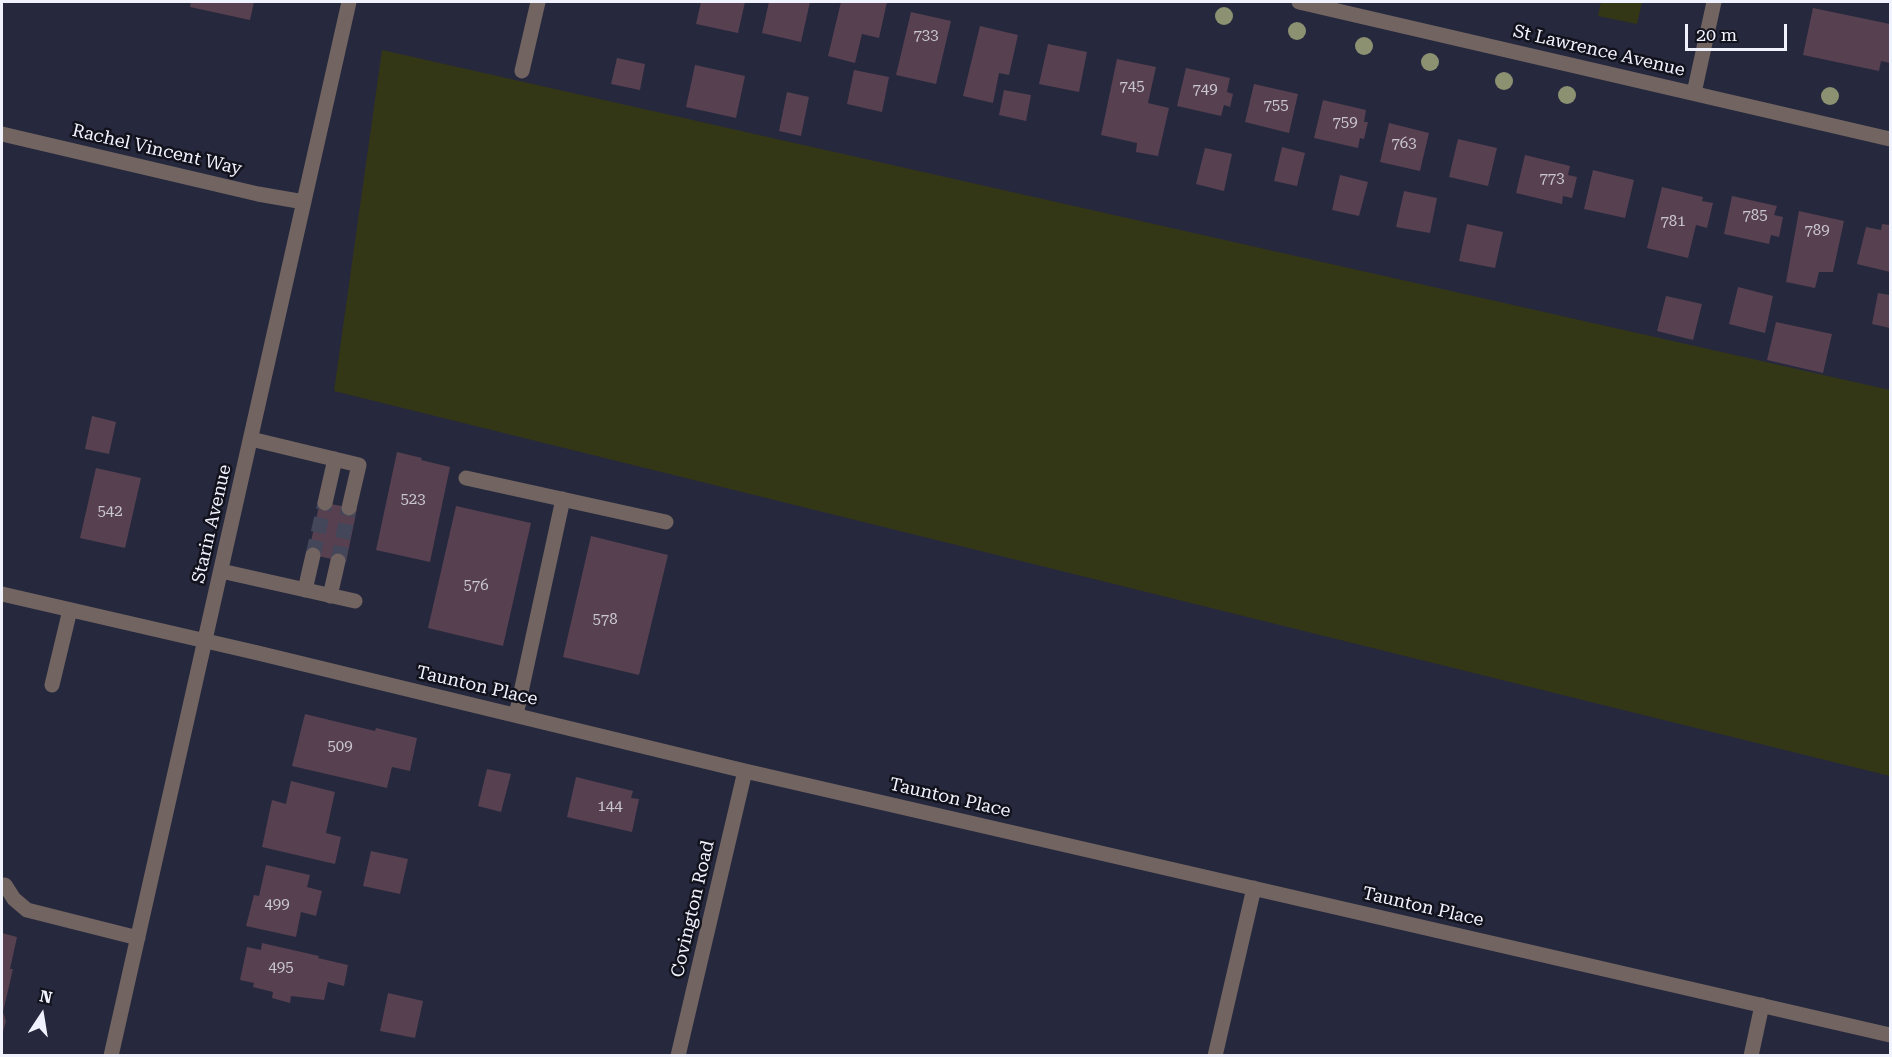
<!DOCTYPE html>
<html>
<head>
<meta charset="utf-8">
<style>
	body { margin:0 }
	#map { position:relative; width:1892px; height:1057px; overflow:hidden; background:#26283d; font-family:"Roboto Serif",serif }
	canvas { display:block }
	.frame { position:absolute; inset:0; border:3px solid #f0f2fe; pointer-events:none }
	.north { position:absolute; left:12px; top:985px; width:60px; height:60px; -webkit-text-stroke:4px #11121b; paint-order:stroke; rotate:12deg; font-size:16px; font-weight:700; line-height:24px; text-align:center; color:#f0f2fe }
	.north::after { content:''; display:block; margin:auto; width:21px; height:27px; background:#f0f2fe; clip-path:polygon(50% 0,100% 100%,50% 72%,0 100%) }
	.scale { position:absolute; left:1685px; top:24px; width:102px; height:27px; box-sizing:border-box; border:3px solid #f0f2fe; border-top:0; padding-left:8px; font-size:18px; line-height:21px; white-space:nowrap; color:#f0f2fe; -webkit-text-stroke:4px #11121b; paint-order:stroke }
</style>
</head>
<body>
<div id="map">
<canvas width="1892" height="1057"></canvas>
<div class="frame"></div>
<div class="north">N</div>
<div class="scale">20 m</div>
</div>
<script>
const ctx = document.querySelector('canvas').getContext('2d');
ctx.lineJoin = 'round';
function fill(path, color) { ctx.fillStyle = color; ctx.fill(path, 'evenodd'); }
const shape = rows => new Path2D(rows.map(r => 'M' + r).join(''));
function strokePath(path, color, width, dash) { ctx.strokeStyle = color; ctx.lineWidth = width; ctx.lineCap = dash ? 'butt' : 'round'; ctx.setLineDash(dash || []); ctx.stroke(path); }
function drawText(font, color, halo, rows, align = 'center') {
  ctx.font = font + ' "Roboto Serif",serif'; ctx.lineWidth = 5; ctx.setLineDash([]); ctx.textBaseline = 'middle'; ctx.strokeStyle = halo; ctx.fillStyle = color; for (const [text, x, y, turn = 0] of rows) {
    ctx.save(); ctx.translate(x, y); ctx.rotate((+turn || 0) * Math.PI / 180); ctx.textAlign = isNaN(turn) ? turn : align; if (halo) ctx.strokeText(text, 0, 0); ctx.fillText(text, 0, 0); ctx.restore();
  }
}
fill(shape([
	[1601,2,1642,2,1637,24,1598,16],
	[382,50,1890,390,1890,776,334,391]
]), '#343716');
fill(shape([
	[191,2,254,2,250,20,190,7],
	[701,2,745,2,738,33,696,24],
	[769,2,810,2,801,42,762,33],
	[841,2,887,2,879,38,862,34,855,63,828,56],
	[1813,8,1890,24,1890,63,1881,61,1879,71,1803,55],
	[911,12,951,21,936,84,896,75],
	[980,26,1018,35,1009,75,999,73,993,103,963,96],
	[1048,44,1087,52,1079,92,1039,84],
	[617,58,645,64,640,90,611,84],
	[1117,59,1156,67,1148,103,1169,108,1158,156,1136,152,1137,143,1101,135],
	[695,65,745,76,736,118,686,107],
	[1186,68,1230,78,1227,92,1233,94,1230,107,1224,105,1221,116,1177,106],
	[854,70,889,77,882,112,847,104],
	[1254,84,1298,94,1289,133,1245,122],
	[1004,90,1031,95,1026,121,999,115],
	[787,92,809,97,801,136,779,131],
	[1323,100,1366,110,1364,122,1368,122,1364,139,1360,138,1358,148,1314,138],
	[1389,123,1429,133,1420,171,1380,162],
	[1458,139,1497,148,1488,186,1449,177],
	[1282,147,1305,153,1297,186,1274,181],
	[1205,148,1232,154,1224,191,1196,184],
	[1525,155,1570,166,1568,175,1577,177,1572,198,1563,196,1562,204,1516,193],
	[1593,170,1634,180,1625,218,1584,209],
	[1340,175,1368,182,1359,216,1332,210],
	[1662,187,1703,197,1702,201,1713,203,1707,228,1696,225,1688,258,1647,248],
	[1404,191,1437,198,1430,233,1396,227],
	[1732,196,1777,206,1774,215,1783,217,1779,237,1771,235,1769,244,1724,234],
	[1799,211,1844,221,1833,272,1819,272,1815,288,1786,282],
	[1467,224,1503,232,1495,268,1459,261],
	[1882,224,1890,225,1890,272,1857,264,1866,227,1881,230],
	[1738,287,1773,296,1765,333,1729,324],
	[1878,293,1890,295,1890,328,1872,324],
	[1666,296,1702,304,1693,340,1657,331],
	[1776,322,1832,334,1823,373,1767,360],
	[92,416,116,422,109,454,85,449],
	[397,452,422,458,421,460,450,467,430,562,376,550],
	[96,468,141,478,125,548,80,538],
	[320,502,357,509,346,562,308,554],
	[456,506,531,523,503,646,428,628],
	[591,536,668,555,639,675,563,657],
	[305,714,375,731,376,728,417,738,410,771,392,767,387,788,292,766],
	[487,769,511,774,501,812,478,806],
	[576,777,633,791,631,798,639,799,632,832,567,817],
	[291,781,335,792,326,833,341,837,335,864,262,847,272,800,286,804],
	[371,851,408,859,400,894,363,886],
	[266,865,310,875,307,887,322,891,316,916,301,912,296,937,246,926,254,895,259,896],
	[2,933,17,937,10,969,13,969,3,1012,6,1021,2,1035],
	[262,943,319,956,318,958,348,965,344,986,328,982,324,1000,291,996,290,1003,272,998,273,992,253,987,254,983,240,980,247,947,261,950],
	[388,993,423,1001,415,1038,380,1031]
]), '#574050');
strokePath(shape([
	[313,555,325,503],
	[338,561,349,508]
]), '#44465a', 15, [15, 8]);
strokePath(shape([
	[1299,2,1890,139],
	[522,71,538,2],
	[1694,93,1714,2],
	[2,134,258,194,304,202],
	[251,439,359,465,349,508],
	[466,478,666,522],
	[325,503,335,459],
	[221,571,355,601],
	[305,590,313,555],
	[2,594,258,653,745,771,1890,1035],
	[330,596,338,561],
	[52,685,70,610],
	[516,715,563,499],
	[5,885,14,899,27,910,138,938],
	[111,1056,349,2],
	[678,1056,745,771],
	[1215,1056,1254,888],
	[1751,1056,1762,1005]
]), '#716461', 15);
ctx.fillStyle = '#8c9172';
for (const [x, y] of [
	[1224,16],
	[1297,31],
	[1364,46],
	[1430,62],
	[1504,81],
	[1567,95],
	[1830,96]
]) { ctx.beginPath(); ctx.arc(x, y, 9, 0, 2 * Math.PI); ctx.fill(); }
drawText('15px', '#cac6d2', null, [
	["733",926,36],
	["745",1132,87],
	["749",1205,90],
	["755",1276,106],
	["759",1345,123],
	["763",1404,144],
	["773",1552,179],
	["785",1755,216],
	["781",1673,222],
	["789",1817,231],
	["523",413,500],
	["542",110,512],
	["576",476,586],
	["578",605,620],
	["509",340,747],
	["144",610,807],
	["499",277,905],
	["495",281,968]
]);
drawText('18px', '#f0f2fe', '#11121b', [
	["St Lawrence Avenue",1599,51,13],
	["Rachel Vincent Way",157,150,13],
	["Starin Avenue",212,524,-77],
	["Taunton Place",477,686,13],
	["Taunton Place",950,798,13],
	["Taunton Place",1423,907,13],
	["Covington Road",693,909,-77]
]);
</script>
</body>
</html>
